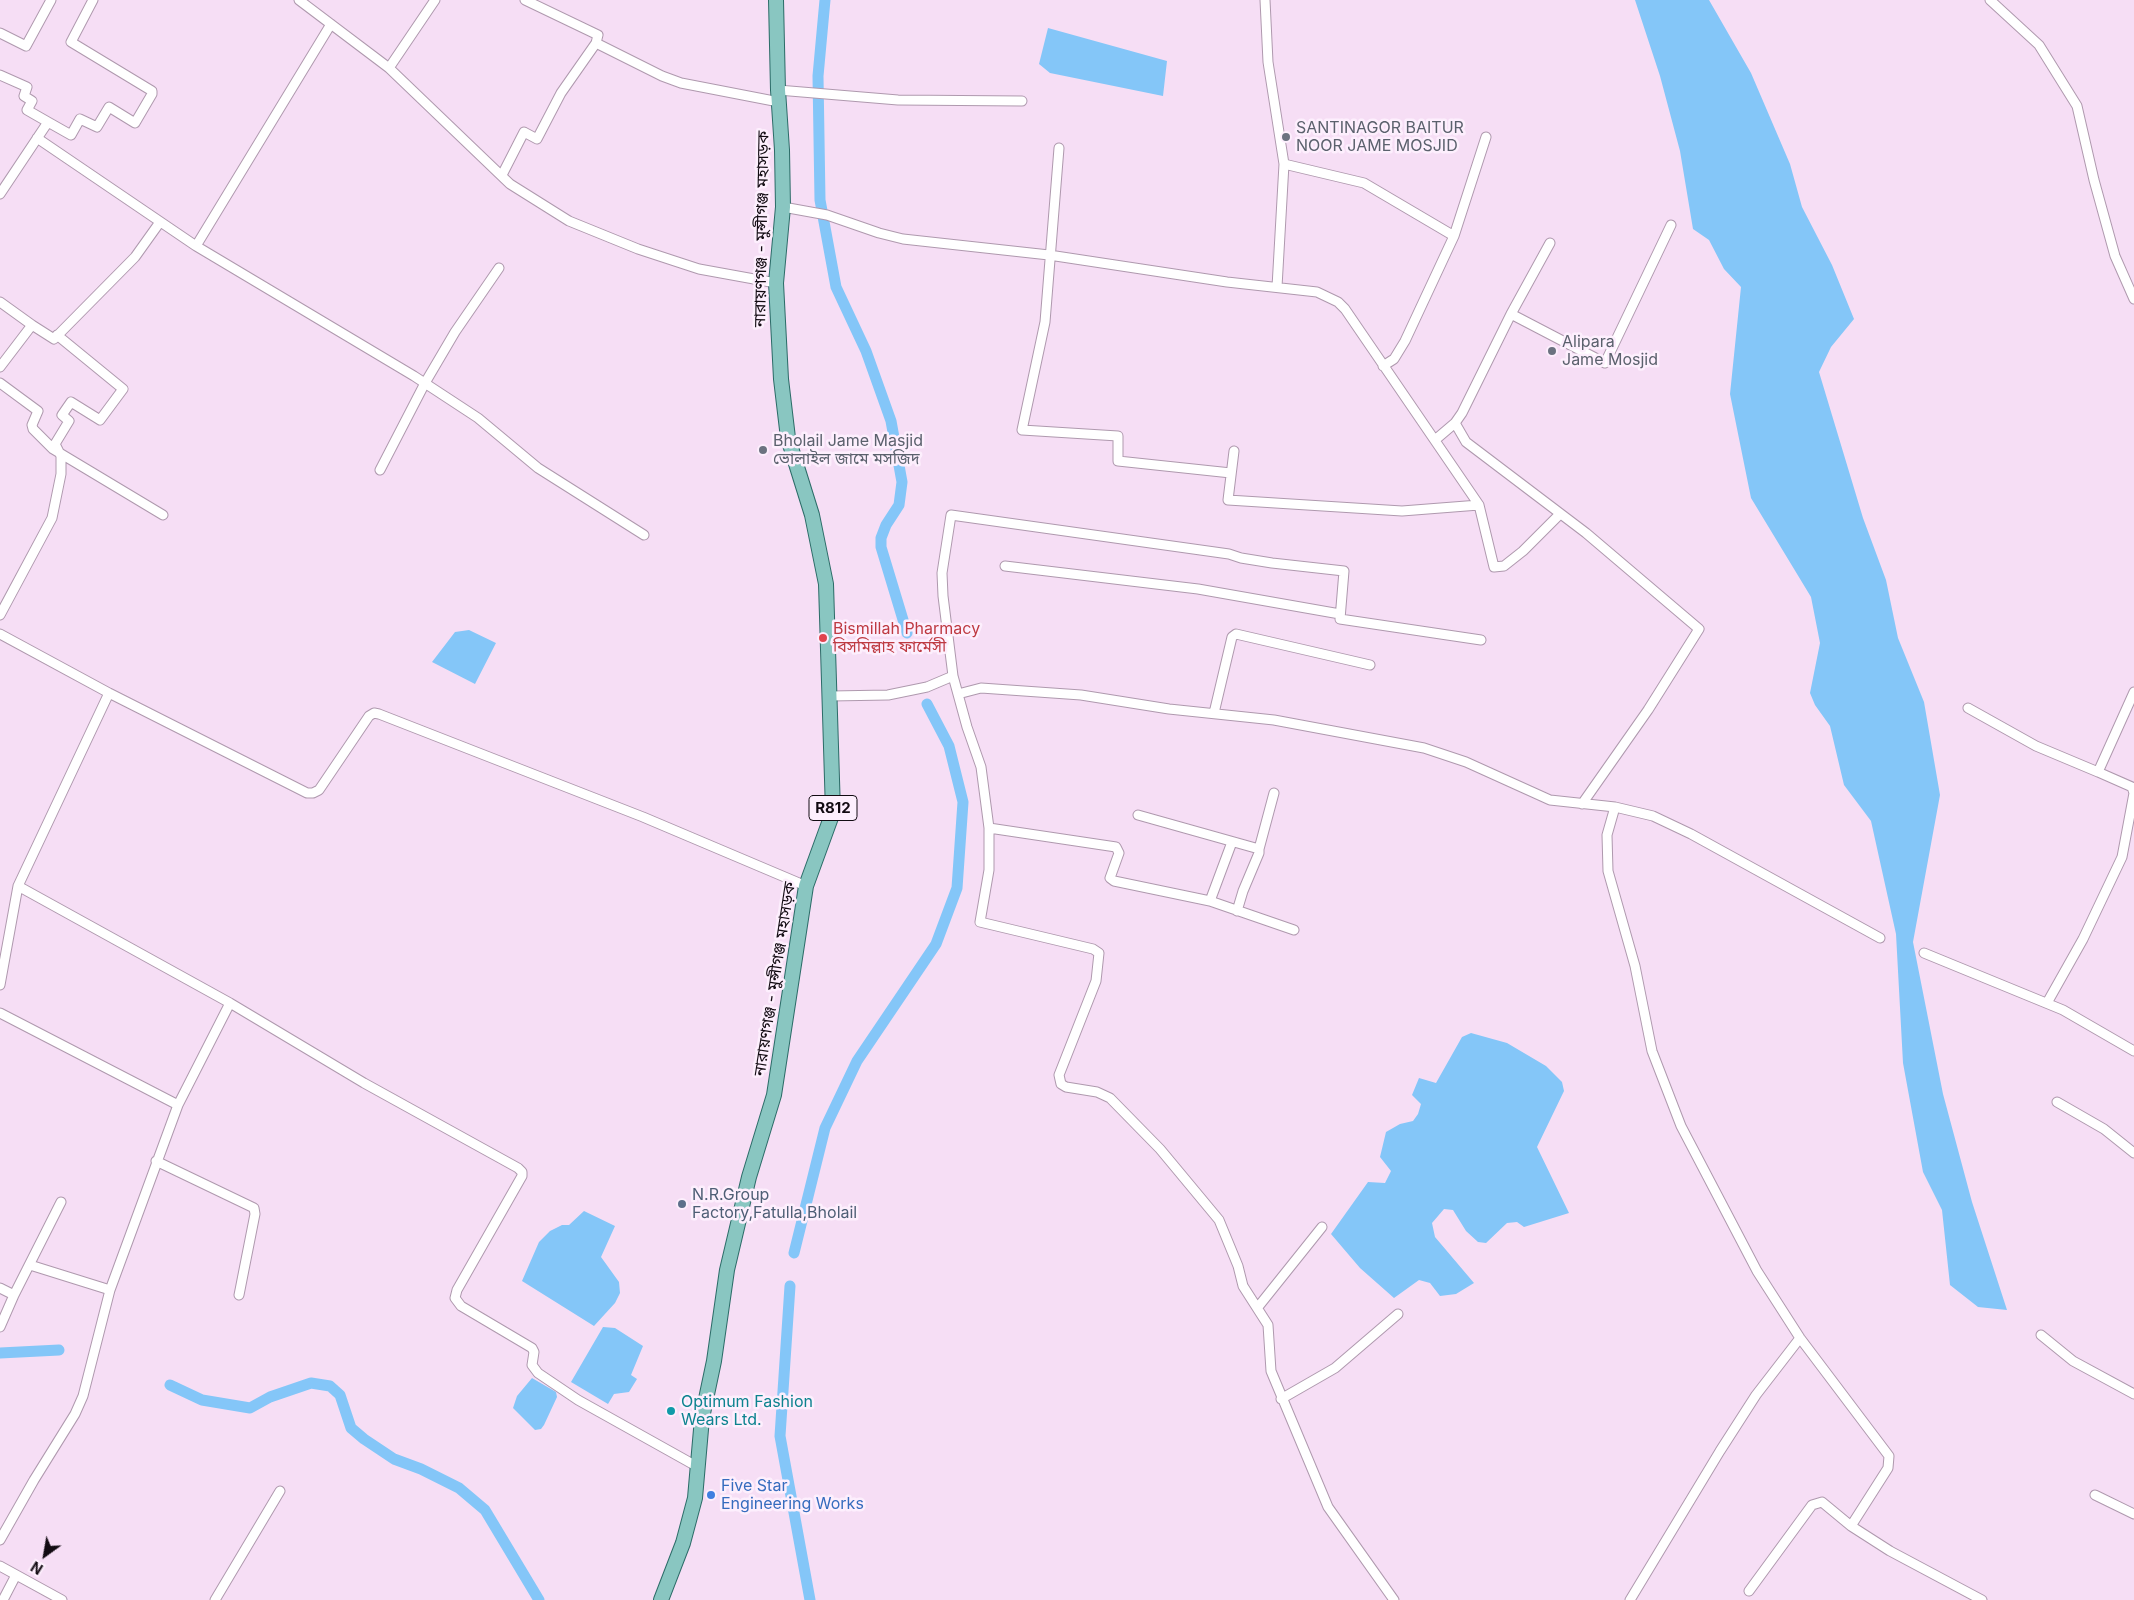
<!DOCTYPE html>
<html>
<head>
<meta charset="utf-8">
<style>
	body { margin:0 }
	#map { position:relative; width:2134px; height:1600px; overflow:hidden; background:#f6def5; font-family:Inter,sans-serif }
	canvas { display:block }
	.north { position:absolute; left:20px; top:1530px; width:50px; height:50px; -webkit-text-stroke:4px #fdeffd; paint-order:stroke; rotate:212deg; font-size:14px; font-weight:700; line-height:20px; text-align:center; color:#120b12 }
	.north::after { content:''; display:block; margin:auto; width:18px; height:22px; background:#120b12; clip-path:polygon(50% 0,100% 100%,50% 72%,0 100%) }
</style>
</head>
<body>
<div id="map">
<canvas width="2134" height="1600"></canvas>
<div class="north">N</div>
</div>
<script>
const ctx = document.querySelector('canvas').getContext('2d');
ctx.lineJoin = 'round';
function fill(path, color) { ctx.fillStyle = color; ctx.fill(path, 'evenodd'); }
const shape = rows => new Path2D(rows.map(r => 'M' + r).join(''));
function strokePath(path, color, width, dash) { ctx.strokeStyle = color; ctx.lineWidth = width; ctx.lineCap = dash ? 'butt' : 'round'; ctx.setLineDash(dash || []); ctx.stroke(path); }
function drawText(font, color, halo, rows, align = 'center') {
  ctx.font = font + ' Inter,"Noto Sans Bengali",sans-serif'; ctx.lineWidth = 5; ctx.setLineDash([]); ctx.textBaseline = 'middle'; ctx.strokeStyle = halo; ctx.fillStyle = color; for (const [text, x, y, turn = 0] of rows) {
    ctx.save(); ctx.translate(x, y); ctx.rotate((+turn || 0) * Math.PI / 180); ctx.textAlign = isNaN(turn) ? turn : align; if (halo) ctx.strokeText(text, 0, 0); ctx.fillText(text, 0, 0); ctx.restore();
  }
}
fill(shape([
	[1635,0,1709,0,1751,73,1790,164,1802,207,1832,265,1854,319,1831,347,1819,372,1863,518,1886,580,1898,638,1924,702,1940,795,1913,942,1943,1094,1972,1202,2007,1310,1978,1307,1950,1285,1942,1210,1923,1172,1903,1063,1896,934,1871,821,1844,785,1830,726,1815,705,1810,693,1820,643,1811,597,1751,498,1730,394,1741,287,1724,269,1709,240,1693,229,1680,151,1660,76],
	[1048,28,1167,61,1163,96,1050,73,1039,64],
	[469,630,496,643,475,684,432,662,455,632],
	[1471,1033,1507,1043,1546,1066,1562,1082,1564,1091,1537,1147,1569,1213,1524,1227,1517,1222,1507,1223,1486,1243,1478,1242,1466,1231,1453,1210,1444,1209,1432,1223,1435,1237,1474,1283,1456,1294,1440,1296,1430,1283,1419,1280,1394,1298,1360,1268,1331,1234,1368,1182,1385,1183,1391,1171,1380,1157,1386,1132,1400,1124,1413,1121,1418,1114,1421,1104,1412,1095,1419,1078,1436,1083,1462,1037],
	[584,1211,615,1226,601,1257,619,1282,620,1293,615,1303,594,1326,522,1281,539,1242,550,1231,562,1225,569,1225],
	[603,1327,615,1328,643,1346,631,1375,637,1379,629,1392,614,1394,608,1404,571,1382],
	[532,1378,556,1392,557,1397,544,1425,541,1429,535,1430,513,1408,517,1396]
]), '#84c6f8');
strokePath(shape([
	[825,0,818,76,820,200,836,287,866,351,891,421,902,482,899,505,886,525,881,538,881,547,907,633],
	[794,1253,825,1128,857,1061,936,944,957,888,963,802,949,746,927,704],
	[790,1286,780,1436,810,1600],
	[0,1353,59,1350],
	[170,1385,202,1400,250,1408,270,1397,311,1383,330,1386,340,1395,351,1428,364,1439,394,1459,421,1469,459,1488,485,1510,539,1600]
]), '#84c6f8', 11);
const street = shape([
	[299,0,389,68,510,184,569,221,638,249,699,269,776,283],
	[525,0,598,35,596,43],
	[1265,0,1268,62,1284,164,1277,287],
	[1990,0,2039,45,2077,106,2094,180,2115,256,2134,299],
	[0,33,26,46,51,0],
	[389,68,435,0],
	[0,75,27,87,24,96,32,101,27,110,48,122],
	[778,90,898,100,1022,101],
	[37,138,196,246,414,376,478,418,538,468,644,535],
	[1059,148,1045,322,1022,430,1118,436,1118,461,1231,473],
	[1284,164,1364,183,1454,236],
	[502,175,524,132,537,139,561,93,596,43,662,76,681,83,779,102],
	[0,194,48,122,71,135,80,119,97,127,109,107,135,123,152,94,152,91,71,42,93,0],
	[783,207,827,215,879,233,903,239,1049,255,1227,282,1317,292,1338,302,1345,309,1479,505,1494,567,1504,566,1523,551,1560,514],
	[196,246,331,24],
	[0,302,32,325],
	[1511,314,1550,243],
	[1383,366,1394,359,1405,341,1454,236,1486,137],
	[0,367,32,325,54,339,135,257,160,222],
	[0,383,38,411,32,425,33,429,53,449,163,515],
	[1455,423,1466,442,1586,533,1699,629,1648,710,1582,804],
	[1435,440,1455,423,1462,413,1511,314,1605,363,1671,225],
	[1234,451,1228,500,1402,511,1479,505],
	[380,470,425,383,455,332,499,268],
	[1005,566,1198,589,1340,614],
	[0,615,52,518,61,474,61,456,55,444,69,421,62,415,71,402,100,420,123,389,57,335],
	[0,634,109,693,307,793,313,793,319,790,369,716,374,713,379,714,643,817,806,886],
	[958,694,981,688,1081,695,1169,709,1274,720,1424,748,1466,762,1550,800,1615,807,1653,816,1691,834,1880,938],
	[831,696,888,695,927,687,953,676],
	[1968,708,2036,746,2098,772],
	[1214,713,1232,637,1236,634,1370,665],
	[1615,807,1607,835,1608,871,1635,966,1652,1051,1681,1126,1757,1271,1800,1338,1889,1456,1888,1468,1851,1526],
	[1138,815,1259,849,1259,853,1243,891,1237,911],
	[989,828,1116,847,1119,853,1110,878,1114,881,1210,901,1294,930],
	[1259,849,1274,793],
	[18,886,230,1003,364,1083,518,1168,522,1172,522,1176,457,1290,455,1298,461,1306,532,1348,534,1352,532,1365,538,1373,578,1400,698,1467],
	[1210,901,1232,842],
	[1924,953,2063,1010,2134,1051],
	[0,985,18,886,109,693],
	[2047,1003,2083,939,2122,857,2134,793,2132,787,2098,772,2134,692],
	[0,1013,178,1105],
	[2057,1102,2104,1129,2134,1153],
	[156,1161,254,1208,255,1214,239,1295],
	[30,1265,110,1290,178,1105,230,1003],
	[0,1288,14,1295,61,1202],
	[1258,1307,1322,1227],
	[0,1327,14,1295],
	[2041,1335,2073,1361,2134,1394],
	[1281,1399,1335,1368,1398,1314],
	[2095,1495,2134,1514],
	[0,1540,34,1480,75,1414,83,1396,110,1290],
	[0,1566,62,1600],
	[1749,1591,1812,1505,1822,1502,1851,1526,1890,1551,1982,1600],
	[3,1600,16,1575],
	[215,1600,280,1491],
	[1394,1600,1328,1507,1271,1371,1268,1325,1243,1286,1238,1266,1219,1220,1160,1149,1110,1098,1097,1092,1066,1087,1061,1084,1059,1075,1096,981,1099,953,1093,949,980,922,989,870,989,828,981,767,967,727,953,676,943,596,942,573,951,515,1229,554,1241,558,1272,563,1344,571,1340,619,1481,640],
	[1630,1600,1720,1451,1756,1395,1800,1338]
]);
const primary = shape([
	[661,1600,683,1543,695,1498,702,1418,714,1361,727,1270,749,1177,774,1095,806,886,833,812,826,584,812,515,788,438,781,379,776,283,783,207,782,150,778,90,776,0]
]);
strokePath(street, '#af99ae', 11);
strokePath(primary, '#2c6c68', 16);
strokePath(street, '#fff', 9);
strokePath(primary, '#89c6c1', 14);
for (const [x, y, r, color] of [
	[1286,137,5,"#6b7280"],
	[1552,351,5,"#6b7280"],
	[763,450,5,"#6b7280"],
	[823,638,5,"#e0444e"],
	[682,1204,5,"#5c6f8a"],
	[671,1411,5,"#0f9aa8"],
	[711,1495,5,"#3f7fe0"]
]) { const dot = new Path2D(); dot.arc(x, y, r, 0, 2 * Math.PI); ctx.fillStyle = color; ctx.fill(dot); strokePath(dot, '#fdeffd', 2); }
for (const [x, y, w] of [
	[833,808,48]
]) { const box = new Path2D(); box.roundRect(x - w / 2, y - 12.5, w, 25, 4); ctx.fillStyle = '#fdeffd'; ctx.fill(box); strokePath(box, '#120b12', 1); }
drawText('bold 15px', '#120b12', null, [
	["R812",833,808]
]);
drawText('16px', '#5b616d', '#fdeffd', [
	["SANTINAGOR BAITUR",1296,128],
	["NOOR JAME MOSJID",1296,146],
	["Alipara",1562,342],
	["Jame Mosjid",1562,360],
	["Bholail Jame Masjid",773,441],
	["ভোলাইল জামে মসজিদ",773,459]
], 'left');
drawText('16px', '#120b12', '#fdeffd', [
	["নারায়ণগঞ্জ - মুন্সীগঞ্জ মহাসড়ক",762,229,-89],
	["নারায়ণগঞ্জ - মুন্সীগঞ্জ মহাসড়ক",775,979,-81]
]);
drawText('16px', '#be3a42', '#fdeffd', [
	["Bismillah Pharmacy",833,629],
	["বিসমিল্লাহ ফার্মেসী",833,647]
], 'left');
drawText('16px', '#4e5e75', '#fdeffd', [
	["N.R.Group",692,1195],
	["Factory,Fatulla,Bholail",692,1213]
], 'left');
drawText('16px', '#0d838f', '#fdeffd', [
	["Optimum Fashion",681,1402],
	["Wears Ltd.",681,1420]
], 'left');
drawText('16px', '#366cbe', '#fdeffd', [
	["Five Star",721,1486],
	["Engineering Works",721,1504]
], 'left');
</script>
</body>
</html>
